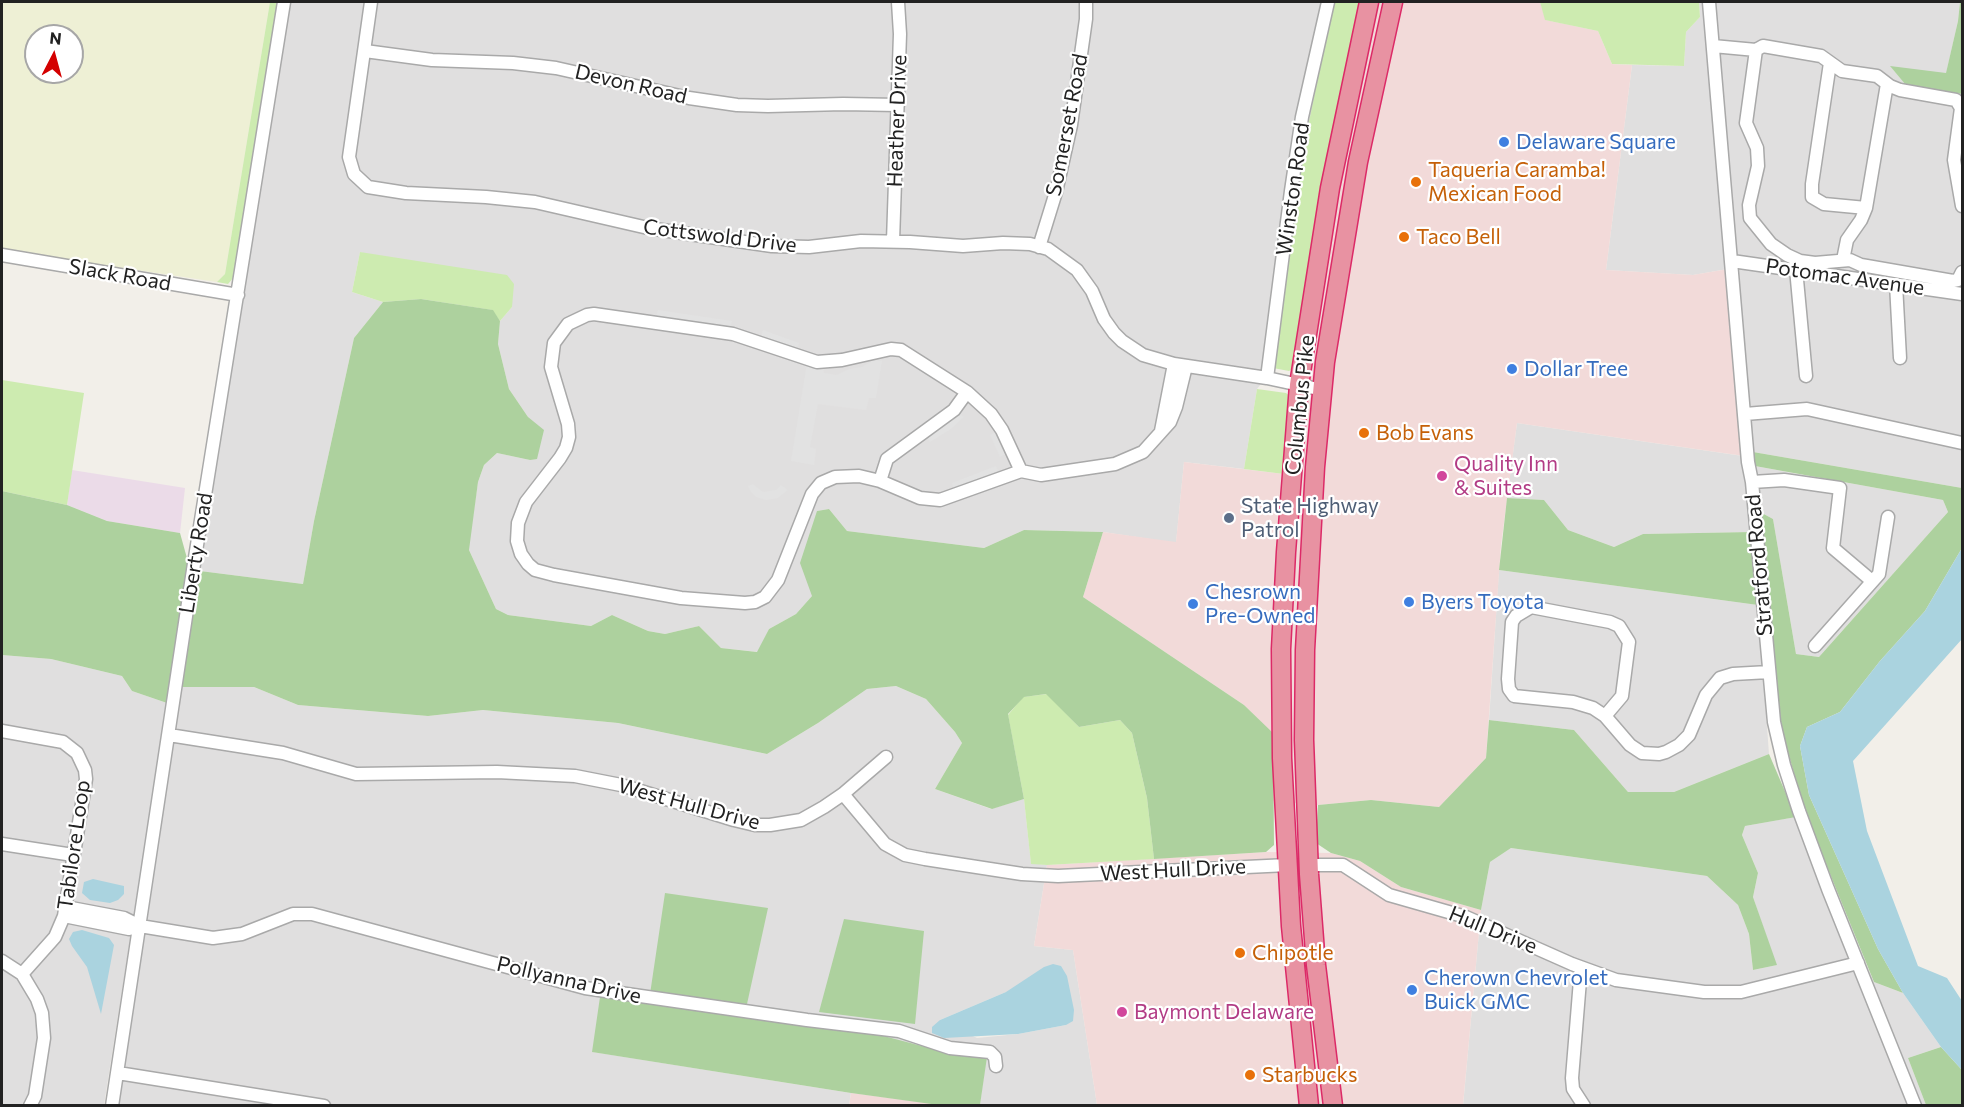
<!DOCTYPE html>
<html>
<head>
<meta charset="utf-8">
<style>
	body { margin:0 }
	#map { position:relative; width:1964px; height:1107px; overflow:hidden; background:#f2efe9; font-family:Commissioner,sans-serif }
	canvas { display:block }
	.frame { position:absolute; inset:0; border:3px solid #222; pointer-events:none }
	.north { position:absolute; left:24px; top:24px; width:60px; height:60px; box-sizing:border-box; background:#fff; border:2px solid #a7a7a7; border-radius:50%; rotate:6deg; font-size:16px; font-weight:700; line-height:24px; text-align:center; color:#222 }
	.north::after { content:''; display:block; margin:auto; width:21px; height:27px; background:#d40000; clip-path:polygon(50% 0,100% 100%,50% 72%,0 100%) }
</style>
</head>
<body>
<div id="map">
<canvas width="1964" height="1107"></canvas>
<div class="frame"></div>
<div class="north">N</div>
</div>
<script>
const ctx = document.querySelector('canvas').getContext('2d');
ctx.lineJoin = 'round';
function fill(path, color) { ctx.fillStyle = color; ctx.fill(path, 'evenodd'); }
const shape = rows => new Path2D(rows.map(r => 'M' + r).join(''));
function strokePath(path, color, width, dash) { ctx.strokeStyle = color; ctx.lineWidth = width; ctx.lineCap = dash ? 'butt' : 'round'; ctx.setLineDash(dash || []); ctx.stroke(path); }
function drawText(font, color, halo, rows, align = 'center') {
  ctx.font = font + ' Commissioner,sans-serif'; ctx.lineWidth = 4.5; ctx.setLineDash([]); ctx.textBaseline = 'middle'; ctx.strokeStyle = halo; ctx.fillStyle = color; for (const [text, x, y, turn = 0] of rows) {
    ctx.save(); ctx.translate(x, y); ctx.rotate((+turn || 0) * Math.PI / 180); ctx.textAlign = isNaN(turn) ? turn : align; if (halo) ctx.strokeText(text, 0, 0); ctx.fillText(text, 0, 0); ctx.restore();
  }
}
fill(shape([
	[281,2,1333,2,1273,368,1257,389,1244,469,1184,462,1176,543,1103,532,1024,530,984,548,847,531,829,509,817,511,812,596,796,614,769,629,758,652,721,648,699,626,665,634,648,631,612,615,591,626,508,615,496,609,469,550,469,542,478,482,484,465,497,453,530,460,528,417,509,389,498,344,500,321,512,307,360,252,352,292,383,302,354,338,314,521,303,584,200,571],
	[1699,2,1960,2,1958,21,1946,74,1891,67,1905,84,1962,94,1962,488,1753,452,1755,466,1943,500,1948,512,1819,657,1796,654,1773,519,1760,512,1752,532,1643,534,1614,547,1568,530,1544,500,1507,498,1517,423,1743,456,1728,269,1693,275,1606,270,1632,65,1684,66,1686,32,1700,17],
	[1499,570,1758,605,1769,754,1674,792,1628,792,1574,730,1489,720],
	[2,655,51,659,122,676,132,691,167,703,104,1105,2,1105],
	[896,686,926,699,955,732,962,743,935,789,991,809,1024,799,1031,863,1047,865,1034,946,1073,950,1097,1105,980,1105,986,1057,593,1052,851,1093,849,1105,116,1106,180,687,254,687,298,705,428,716,483,710,618,723,767,754,818,723,867,689],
	[1006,992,1066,1025,1018,1034,977,1038,940,1020],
	[1806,815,1874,982,1903,993,1941,1047,1908,1058,1926,1105,1463,1106,1481,910,1490,862,1511,848,1707,876,1738,905,1749,934,1753,970,1776,965,1753,897,1758,873,1742,835,1745,826]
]), '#e0dfdf');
fill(shape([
	[1361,2,1540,2,1546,20,1598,31,1612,64,1632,65,1606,270,1693,275,1728,269,1744,456,1517,423,1501,545,1486,758,1439,807,1371,800,1318,805,1273,801,1272,733,1244,705,1083,597,1103,532,1176,542,1184,462,1284,474,1291,397,1301,312,1324,175],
	[1266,852,1331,853,1360,861,1401,887,1481,910,1463,1105,1097,1105,1073,950,1034,946,1047,865],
	[851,1093,946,1105,849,1106]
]), '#f2dad9');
fill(shape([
	[72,470,185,488,180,533,107,521,67,505]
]), '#ebdbe8');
fill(shape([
	[2,2,270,2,225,274,217,282,2,250],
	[36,36,72,36,72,72,36,72]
]), '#eef0d5');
fill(shape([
	[270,2,279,2,235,276,228,284,217,282,225,274],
	[1333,2,1361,2,1324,175,1301,312,1294,368,1289,371,1273,368,1299,172],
	[1540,2,1699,2,1700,17,1686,32,1684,66,1612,64,1598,31,1545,20],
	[360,252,507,275,514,284,512,307,500,321,492,310,421,299,383,302,352,292],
	[2,380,84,393,67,505,2,491],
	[1257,389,1286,393,1291,397,1284,474,1244,469],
	[1047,694,1079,727,1120,720,1132,733,1147,798,1154,859,1047,865,1031,864,1024,799,1008,715,1023,697]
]), '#cdebb0');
fill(shape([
	[1960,2,1962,2,1962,94,1905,84,1890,66,1946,73,1958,21],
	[421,299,493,310,500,321,498,344,509,389,528,417,544,430,537,459,530,460,497,453,484,465,478,482,469,550,496,609,508,615,591,626,612,615,648,631,665,634,699,626,721,648,757,652,769,629,796,614,812,596,800,563,817,511,829,509,847,531,984,548,1024,530,1103,532,1083,597,1244,705,1273,733,1274,845,1266,852,1154,859,1147,798,1132,733,1120,720,1079,727,1046,694,1024,697,1008,714,1024,799,992,809,935,789,962,743,955,732,926,699,896,686,867,689,818,723,767,754,618,723,483,710,428,716,298,705,254,687,180,687,200,571,303,584,314,521,354,338,383,302],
	[1753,452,1962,488,1962,548,1925,611,1880,661,1840,712,1807,727,1800,746,1809,795,1878,949,1903,993,1874,982,1806,815,1785,742,1775,691,1760,512,1773,519,1796,654,1819,657,1948,512,1943,500,1755,466],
	[2,491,67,505,107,521,180,533,190,569,167,703,132,691,122,676,51,659,2,655],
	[1507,498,1544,500,1568,530,1614,547,1643,534,1752,532,1758,605,1499,570],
	[1489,720,1574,730,1628,792,1674,792,1769,754,1796,817,1745,826,1742,835,1758,873,1753,897,1777,965,1753,970,1749,934,1738,905,1707,876,1511,848,1490,862,1481,910,1401,887,1360,861,1331,853,1316,843,1318,805,1371,800,1439,807,1486,758],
	[665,893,768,908,747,1004,650,994],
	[844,919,924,931,915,1024,819,1012],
	[600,997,876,1034,937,1050,987,1057,980,1105,946,1106,851,1093,592,1052],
	[1941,1047,1962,1070,1962,1105,1926,1105,1908,1058]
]), '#add19e');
fill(shape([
	[658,310,732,321,730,328,656,316],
	[763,330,799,343,797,350,761,336],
	[874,360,882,361,876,398,869,398,866,410,818,404,810,447,816,449,814,465,791,461,807,363,825,366,823,369,824,373,837,375,849,369,862,367],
	[958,412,964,417,951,429,930,442,927,436],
	[996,432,1007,453,1000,457,990,435],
	[996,466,999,473,954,491,952,483],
	[753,484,763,492,776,490,781,485,788,490,778,498,766,500,756,497,751,492,748,486]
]), '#e2e2e2');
fill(shape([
	[1962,548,1962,639,1853,761,1867,831,1918,966,1947,978,1962,1001,1962,1070,1941,1047,1903,993,1878,949,1809,795,1800,746,1807,727,1840,712,1880,661,1925,611],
	[93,879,124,886,124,894,118,900,110,903,90,900,82,893,84,882],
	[82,930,109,938,114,945,101,1014,87,967,72,946,69,939,73,932],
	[1053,964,1061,966,1067,976,1074,1010,1073,1021,1066,1025,1018,1034,944,1038,932,1033,932,1027,940,1020,1006,992,1044,967]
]), '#aad3df');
const minor = shape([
	[371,2,349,157,354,174,368,187,406,193,486,197,535,202,648,228,772,246,809,247,861,241,910,242,963,246,1003,243,1030,244,1048,249,1077,270,1092,291,1104,319,1114,333,1122,341,1143,355,1174,364,1267,378,1323,390],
	[1709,2,1748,462,1752,482,1774,722,1784,765,1799,811,1828,889,1915,1106],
	[1713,46,1756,50,1763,46,1821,56,1842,71,1877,76,1890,86,1900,90,1956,100,1961,108,1954,160,1962,206],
	[1756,50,1746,123,1757,148,1758,166,1749,205,1750,218,1771,244,1787,255,1800,261,1815,263,1850,260,1861,265,1953,281,1958,280,1962,272],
	[365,51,432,60,513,63,556,68,689,98,737,105,768,106,843,104,898,105],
	[1830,63,1812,184,1812,197,1824,204,1866,208],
	[893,241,900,34,898,2],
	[1039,247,1056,192,1071,125,1086,19,1086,2],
	[2,255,238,295],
	[1843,260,1847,240,1861,220,1866,208,1887,84],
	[1732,261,1962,294],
	[1796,269,1806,376],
	[1896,284,1900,358],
	[1267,378,1291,191,1302,117,1328,2],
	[1745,414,1807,409,1962,443],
	[1161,431,1174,364],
	[1021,471,1002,430,991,414,967,392,901,350,891,349,842,360,817,362,733,334,594,314,587,315,568,324,554,343,551,367,568,424,569,437,566,448,560,458,526,502,518,523,517,541,521,554,528,564,535,570,554,575,681,598,745,603,755,602,765,597,778,580,812,494,821,483,835,477,859,476,880,481,920,498,940,500,1021,471,1041,475,1115,464,1143,452,1170,422,1176,407,1186,366],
	[880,481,887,459,954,410,967,392],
	[1752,482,1784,480,1840,488,1833,548,1872,581],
	[1815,646,1879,574,1888,517],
	[1605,716,1622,696,1629,642,1619,626,1610,622,1531,607,1516,616,1512,622,1508,679,1509,689,1514,696,1573,702,1593,708,1605,716,1630,745,1642,753,1659,754,1666,752,1679,745,1689,735,1706,695,1720,678,1733,674,1769,672],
	[2,731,63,742,77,753,85,770,86,779,64,916,55,937,22,974],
	[169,735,283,753,356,774,497,772,575,776,621,785,734,820,755,825,770,825,801,820,824,807,843,794,886,757],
	[843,794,885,844,905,855,925,859,1022,874,1058,876,1288,865],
	[2,844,73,855],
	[1309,865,1343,865,1389,895,1466,917,1572,964,1616,980,1704,992,1741,992,1858,963],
	[66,907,124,918,140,926,213,938,242,934,293,914,312,914,585,988,807,1020,899,1031,950,1048,990,1052,995,1057,996,1066],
	[64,916,129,929,140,926],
	[2,961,22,974,37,999,42,1013,44,1038,35,1096,30,1106],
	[1581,968,1572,1078,1573,1089,1584,1106],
	[118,1073,324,1106],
	[112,1106,193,570,284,2]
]);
const highway = shape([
	[1309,1106,1291,926,1282,758,1281,649,1286,552,1299,385,1330,188,1369,2],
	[1333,1106,1316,965,1309,874,1304,740,1305,650,1310,559,1315,467,1325,362,1358,162,1393,2]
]);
strokePath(minor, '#a9a9a9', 15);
strokePath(highway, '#dc2a67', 21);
strokePath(minor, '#fff', 12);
strokePath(highway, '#e892a2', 18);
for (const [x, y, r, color] of [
	[1504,142,6,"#3f7fe0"],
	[1416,182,6,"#e8710a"],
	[1404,237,6,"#e8710a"],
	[1512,369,6,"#3f7fe0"],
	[1364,433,6,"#e8710a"],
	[1442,476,6,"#d1479c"],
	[1229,518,6,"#5c6f8a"],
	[1409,602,6,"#3f7fe0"],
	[1193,604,6,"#3f7fe0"],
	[1240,953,6,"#e8710a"],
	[1412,990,6,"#3f7fe0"],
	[1122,1012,6,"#d1479c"],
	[1250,1075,6,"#e8710a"]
]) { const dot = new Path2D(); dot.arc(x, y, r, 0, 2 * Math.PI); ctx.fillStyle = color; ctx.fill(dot); strokePath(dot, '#fff', 2); }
drawText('21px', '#222', '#fff', [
	["Devon Road",631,84,13],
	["Heather Drive",897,121,-88],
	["Somerset Road",1067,125,-79],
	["Winston Road",1293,189,-82],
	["Cottswold Drive",720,236,7],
	["Slack Road",120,275,10],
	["Potomac Avenue",1845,277,8],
	["Columbus Pike",1300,405,-84],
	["Liberty Road",196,553,-81],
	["Stratford Road",1759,565,-95],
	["West Hull Drive",689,804,15],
	["Tabilore Loop",74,845,-82],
	["West Hull Drive",1173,870,-3],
	["Hull Drive",1493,930,22],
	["Pollyanna Drive",569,980,13]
]);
drawText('21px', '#366cbe', '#fff', [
	["Delaware Square",1516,142],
	["Dollar Tree",1524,369],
	["Chesrown",1205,592],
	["Pre-Owned",1205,616],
	["Byers Toyota",1421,602],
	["Cherown Chevrolet",1424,978],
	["Buick GMC",1424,1002]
], 'left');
drawText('21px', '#c56008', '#fff', [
	["Taqueria Caramba!",1428,170],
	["Mexican Food",1428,194],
	["Taco Bell",1416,237],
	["Bob Evans",1376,433],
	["Chipotle",1252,953],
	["Starbucks",1262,1075]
], 'left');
drawText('21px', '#b23c85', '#fff', [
	["Quality Inn",1454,464],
	["& Suites",1454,488],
	["Baymont Delaware",1134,1012]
], 'left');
drawText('21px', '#4e5e75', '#fff', [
	["State Highway",1241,506],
	["Patrol",1241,530]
], 'left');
</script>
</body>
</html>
